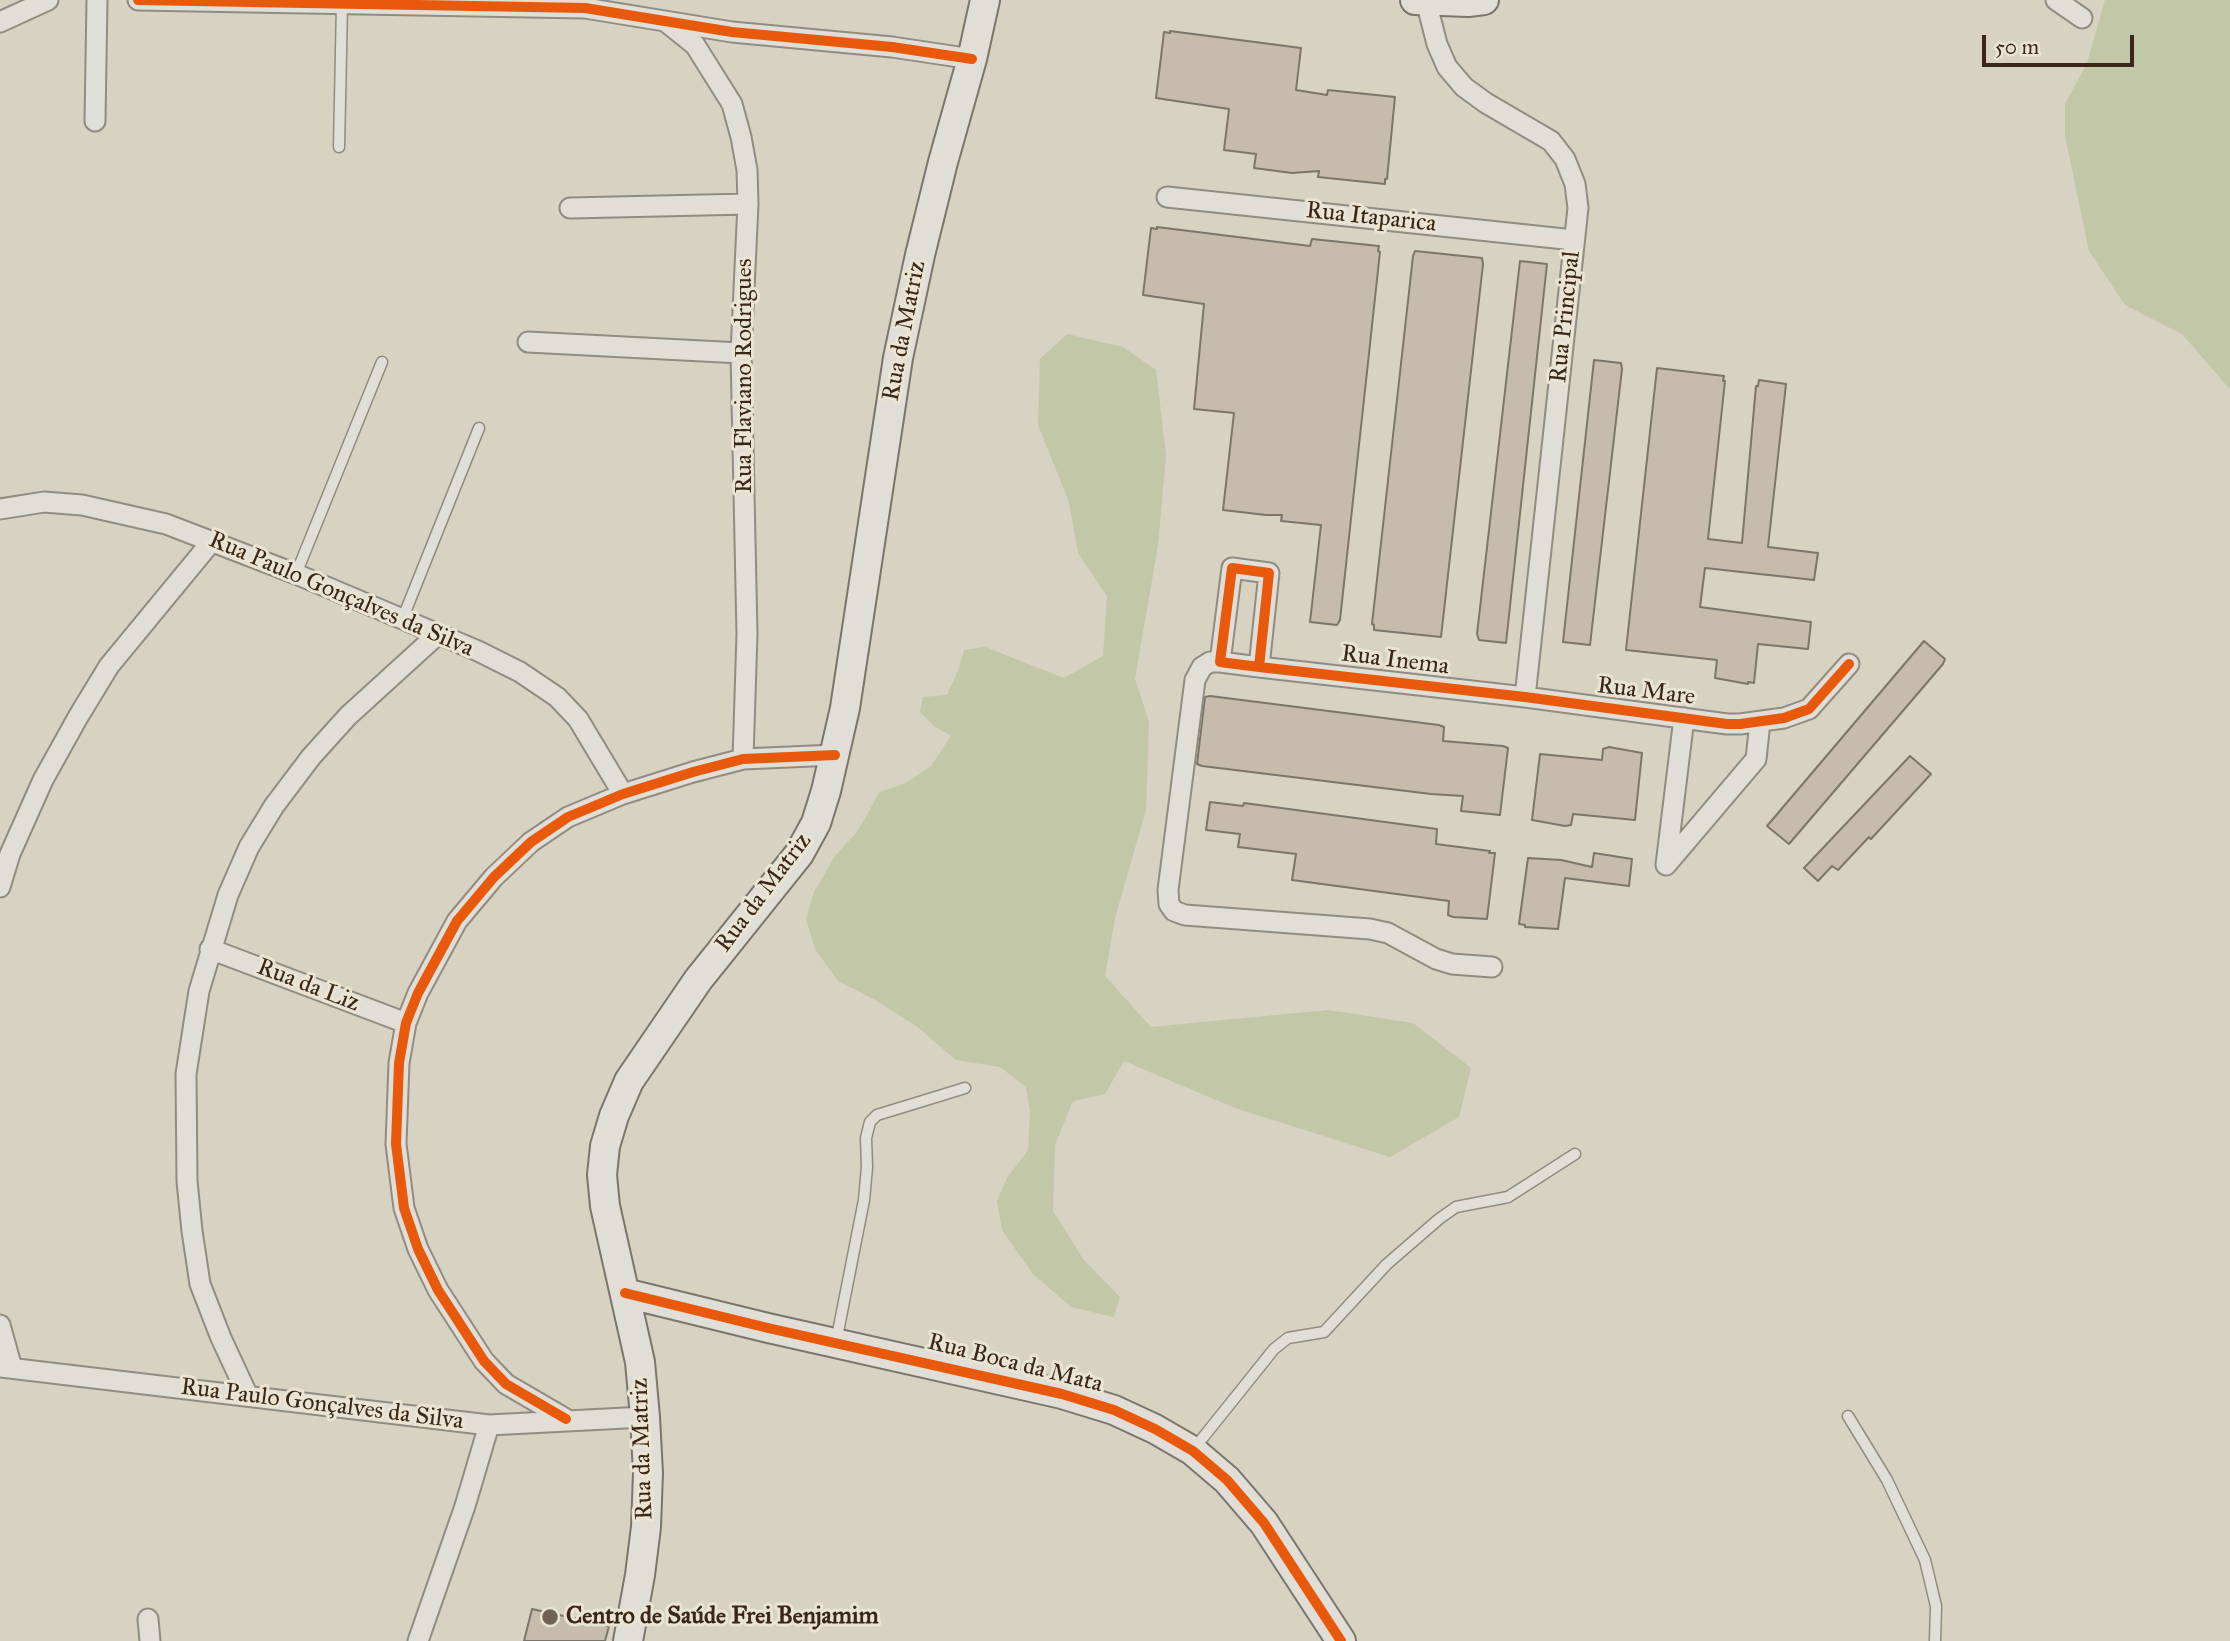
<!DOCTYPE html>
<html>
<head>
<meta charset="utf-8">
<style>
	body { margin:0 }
	#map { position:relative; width:2230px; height:1641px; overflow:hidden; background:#d7d2c1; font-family:"IM FELL Great Primer",serif }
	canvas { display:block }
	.scale { position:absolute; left:1982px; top:35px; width:152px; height:32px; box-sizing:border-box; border:4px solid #3a271a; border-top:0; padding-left:9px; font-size:21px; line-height:24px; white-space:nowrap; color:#3a271a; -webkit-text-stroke:5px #eae4d2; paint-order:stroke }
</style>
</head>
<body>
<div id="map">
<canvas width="2230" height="1641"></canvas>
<div class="scale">50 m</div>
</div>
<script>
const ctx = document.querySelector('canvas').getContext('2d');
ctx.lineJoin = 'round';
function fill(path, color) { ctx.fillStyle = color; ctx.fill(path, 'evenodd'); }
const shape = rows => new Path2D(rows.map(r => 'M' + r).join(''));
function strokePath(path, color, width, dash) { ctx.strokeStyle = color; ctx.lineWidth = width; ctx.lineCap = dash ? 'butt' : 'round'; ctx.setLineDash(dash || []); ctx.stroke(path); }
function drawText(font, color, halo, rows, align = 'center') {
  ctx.font = font + ' "IM FELL Great Primer",serif'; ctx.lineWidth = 6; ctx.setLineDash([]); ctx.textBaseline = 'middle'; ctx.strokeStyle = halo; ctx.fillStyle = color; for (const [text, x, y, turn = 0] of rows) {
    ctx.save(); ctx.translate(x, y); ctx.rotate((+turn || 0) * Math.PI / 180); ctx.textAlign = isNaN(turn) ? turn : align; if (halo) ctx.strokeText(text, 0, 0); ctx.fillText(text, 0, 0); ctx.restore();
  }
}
fill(shape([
	[2105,0,2230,0,2230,389,2182,334,2125,305,2089,251,2065,136,2065,104,2087,63],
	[1067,334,1123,347,1156,370,1166,455,1158,545,1135,679,1149,722,1146,810,1115,918,1105,976,1151,1027,1328,1010,1413,1023,1471,1068,1459,1117,1390,1157,1235,1108,1124,1061,1105,1094,1073,1101,1055,1145,1053,1211,1083,1259,1120,1297,1114,1317,1071,1307,1033,1274,1002,1230,997,1201,1007,1178,1028,1150,1030,1111,1026,1087,1000,1067,956,1060,915,1025,875,1000,838,981,815,949,806,919,814,892,835,856,857,832,880,792,906,783,931,766,951,736,934,726,920,712,923,697,947,695,958,671,964,650,985,647,1064,678,1103,656,1107,596,1078,553,1069,502,1038,425,1040,359]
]), '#c1c7a7');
const building = shape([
	[1170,31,1301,48,1296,90,1327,95,1328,90,1395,97,1387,179,1385,179,1385,184,1318,177,1319,171,1292,173,1254,168,1256,154,1224,150,1229,109,1156,98,1164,32,1170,33,1170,31],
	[1157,227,1310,246,1312,239,1379,246,1378,251,1380,252,1340,620,1337,625,1310,622,1321,525,1281,521,1282,515,1266,515,1223,510,1234,413,1194,409,1204,304,1143,295,1151,228,1157,229,1157,227],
	[1415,251,1482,258,1483,264,1441,637,1374,630,1374,625,1372,624,1413,256,1415,251],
	[1520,261,1547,264,1506,643,1479,640,1477,634,1520,261],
	[1594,360,1621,363,1622,369,1590,645,1563,642,1594,360],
	[1657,368,1724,376,1723,381,1725,381,1708,539,1742,543,1756,386,1758,386,1759,380,1786,384,1768,547,1818,553,1814,580,1705,568,1700,607,1811,622,1808,649,1758,644,1754,683,1748,682,1748,684,1715,678,1717,660,1626,650,1657,368],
	[1924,641,1945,659,1943,664,1789,844,1767,826,1924,641],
	[1210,696,1439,725,1444,727,1443,741,1503,746,1508,748,1500,815,1461,811,1463,796,1431,794,1202,766,1197,764,1205,697,1210,696],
	[1609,747,1642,753,1635,820,1573,814,1571,825,1565,826,1532,820,1540,754,1602,760,1603,749,1609,747],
	[1910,756,1931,774,1871,839,1869,837,1838,870,1832,866,1818,881,1804,868,1910,756],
	[1210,802,1243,806,1244,803,1437,829,1436,844,1490,851,1489,853,1495,853,1487,919,1453,917,1448,915,1449,901,1292,880,1296,854,1238,847,1240,834,1206,830,1210,802],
	[1594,853,1632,859,1629,886,1565,878,1558,929,1525,927,1525,925,1519,924,1528,858,1561,860,1592,867,1594,853],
	[532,1609,609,1626,605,1641,524,1641,532,1609]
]);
fill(building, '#c6bbac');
strokePath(building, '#7b756b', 2);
const lane = shape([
	[339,147,342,5],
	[296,574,382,362],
	[402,620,479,428],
	[836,1342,864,1200,867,1167,866,1138,870,1122,877,1115,965,1088],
	[1848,1416,1887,1480,1925,1560,1936,1606,1935,1641],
	[1193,1450,1274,1349,1288,1338,1324,1332,1387,1264,1439,1219,1456,1207,1508,1197,1575,1154]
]);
const street = shape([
	[138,0,585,8,732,32,892,47,972,59],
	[2056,0,2082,18],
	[1426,1,1437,44,1447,67,1464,87,1486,103,1551,141,1565,159,1575,184,1578,208,1525,697],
	[665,21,695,45,732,104,741,137,747,170,748,204,741,353,747,634,743,759],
	[0,22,48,0],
	[95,121,97,0],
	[1167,197,1574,240],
	[570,208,748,204],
	[528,342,741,353],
	[0,509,44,502,82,505,166,524,296,574,478,651,520,672,557,697,578,719,623,794],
	[1220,662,1210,662,1202,667,1195,680,1168,890,1169,904,1174,911,1185,915,1370,929,1388,933,1436,959,1452,964,1492,967],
	[1259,667,1269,573,1232,568,1220,662,1259,667,1525,697,1727,724,1740,724,1784,718,1809,709,1849,664],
	[1684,718,1666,865,1756,759,1760,722],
	[0,887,10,854,43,780,78,717,109,666,212,541],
	[210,949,406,1023],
	[0,1325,12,1368],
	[0,1367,489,1425,645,1417],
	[248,1396,221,1338,200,1284,192,1231,187,1181,186,1074,199,991,228,895,249,847,274,806,311,757,348,716,437,635],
	[566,1419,506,1384,484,1361,438,1290,418,1249,404,1208,396,1144,399,1063,406,1023,418,993,457,921,494,877,531,842,568,817,623,794,693,772,743,759,835,755],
	[148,1619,150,1641],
	[418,1641,465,1506,489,1425]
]);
const secondary = shape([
	[1415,0,1468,2,1484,0],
	[625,1293,768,1328,1062,1394,1114,1410,1155,1429,1193,1451,1227,1480,1264,1523,1341,1641],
	[628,1641,640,1575,646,1527,648,1473,645,1417,640,1362,605,1206,602,1175,605,1146,614,1116,629,1081,698,980,799,854,816,823,826,791,845,708,898,358,920,255,943,162,972,59,985,0]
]);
strokePath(lane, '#918c81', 13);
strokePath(street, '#918c81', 23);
strokePath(secondary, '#7b756b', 32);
strokePath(lane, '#e0ded6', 10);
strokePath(street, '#e0ded6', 19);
strokePath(secondary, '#e0ded6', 28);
strokePath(shape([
	[138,0,585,8,732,32,892,47,972,59],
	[1259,667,1269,573,1232,568,1220,662,1259,667,1525,697,1727,724,1740,724,1784,718,1809,709,1849,664],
	[625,1293,768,1328,1062,1394,1114,1410,1155,1429,1193,1451,1227,1480,1264,1523,1341,1641],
	[566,1419,506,1384,484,1361,438,1290,418,1249,404,1208,396,1144,399,1063,406,1023,418,993,457,921,494,877,531,842,568,817,623,794,693,772,743,759,835,755]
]), '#e8590c', 10);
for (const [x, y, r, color] of [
	[550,1617,9,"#716354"]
]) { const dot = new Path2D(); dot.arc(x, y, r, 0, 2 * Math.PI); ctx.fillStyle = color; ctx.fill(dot); strokePath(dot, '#eae4d2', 2.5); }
drawText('24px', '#3a271a', '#eae4d2', [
	["Rua Itaparica",1371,218,6],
	["Rua Principal",1566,317,-84],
	["Rua da Matriz",905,331,-79],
	["Rua Flaviano Rodrigues",745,376,-90],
	["Rua Paulo Gonçalves da Silva",341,595,23],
	["Rua Inema",1395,661,7],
	["Rua Mare",1646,692,7],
	["Rua da Matriz",764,893,-53],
	["Rua da Liz",308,986,21],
	["Rua Boca da Mata",1015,1364,14],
	["Rua Paulo Gonçalves da Silva",322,1405,7],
	["Rua da Matriz",643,1449,-92]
]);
drawText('bold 24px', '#3a271a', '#eae4d2', [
	["Centro de Saúde Frei Benjamim",566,1617]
], 'left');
</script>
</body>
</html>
